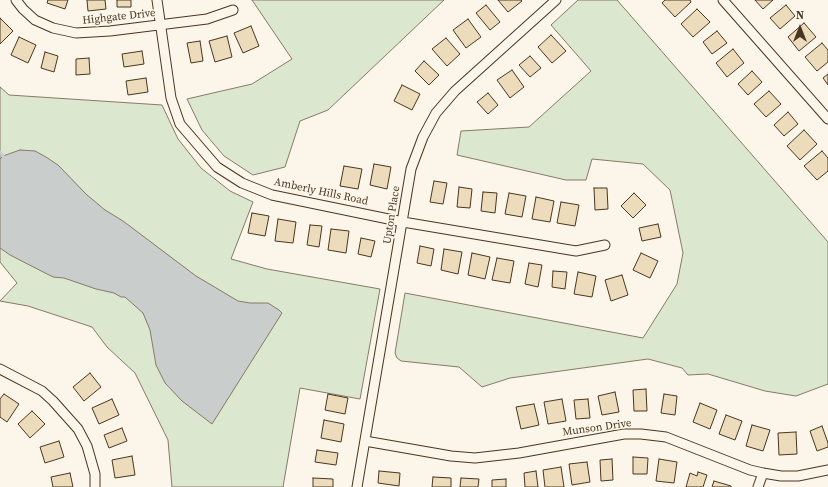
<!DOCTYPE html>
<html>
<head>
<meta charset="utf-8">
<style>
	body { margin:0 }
	#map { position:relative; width:828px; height:487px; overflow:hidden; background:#fbf6e9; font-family:"Source Serif 4",serif }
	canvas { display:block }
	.north { position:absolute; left:780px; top:8px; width:40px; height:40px; -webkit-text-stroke:3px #fbf6e9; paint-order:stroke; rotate:0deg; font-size:11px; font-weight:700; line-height:16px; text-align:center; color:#4a3520 }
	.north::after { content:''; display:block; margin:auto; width:14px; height:18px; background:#4a3520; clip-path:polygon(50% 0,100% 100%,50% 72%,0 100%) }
</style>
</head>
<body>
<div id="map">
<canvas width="828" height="487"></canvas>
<div class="north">N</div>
</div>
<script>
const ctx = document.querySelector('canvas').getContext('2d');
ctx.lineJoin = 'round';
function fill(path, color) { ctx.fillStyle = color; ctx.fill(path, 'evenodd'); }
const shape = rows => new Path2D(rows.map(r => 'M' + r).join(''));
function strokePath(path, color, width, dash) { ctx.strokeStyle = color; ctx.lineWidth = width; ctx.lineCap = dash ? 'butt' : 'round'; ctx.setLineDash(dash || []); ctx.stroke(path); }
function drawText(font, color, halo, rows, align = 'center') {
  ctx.font = font + ' "Source Serif 4",serif'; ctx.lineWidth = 3; ctx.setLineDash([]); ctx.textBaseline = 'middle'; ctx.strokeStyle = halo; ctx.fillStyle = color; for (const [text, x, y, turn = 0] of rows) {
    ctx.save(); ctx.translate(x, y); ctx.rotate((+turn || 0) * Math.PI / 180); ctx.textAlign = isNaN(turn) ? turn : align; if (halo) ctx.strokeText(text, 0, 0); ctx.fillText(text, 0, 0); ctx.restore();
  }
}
const green = shape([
	[252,0,444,0,328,110,300,121,285,167,253,175,224,156,202,130,187,99,252,84,292,59,252,0],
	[578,0,617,0,828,242,828,384,796,396,765,391,708,374,688,375,682,368,648,359,510,378,482,387,459,367,401,361,397,358,395,353,405,293,643,338,677,284,683,253,670,190,643,164,592,159,586,180,566,180,457,155,461,131,529,127,591,71,551,25,578,0],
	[0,87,9,95,162,105,178,139,201,168,230,191,253,202,231,259,267,269,380,289,360,399,300,388,283,487,172,487,168,440,135,373,107,347,92,327,28,306,0,301,17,283,0,262,0,87]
]);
fill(green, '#dce7d0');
strokePath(green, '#887966', 1);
const water = shape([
	[20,150,35,151,46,157,58,165,87,195,105,210,123,221,196,276,238,301,250,303,268,303,279,310,282,313,212,424,182,401,165,383,156,365,150,330,143,313,125,297,121,297,114,293,96,289,64,278,53,277,10,255,0,248,0,159,3,156,20,150]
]);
fill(water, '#c9cecd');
strokePath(water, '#887966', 1);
strokePath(shape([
	[0,152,3,156]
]), '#c9cecd', 3);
const building = shape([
	[48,0,68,0,65,9,47,3,48,0],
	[87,0,105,0,106,9,88,11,87,0],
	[117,0,131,0,131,7,117,7,117,0],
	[498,0,521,0,522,1,508,12,498,0],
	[665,0,690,0,691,2,675,17,662,3,665,0],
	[755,0,773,0,763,9,755,0],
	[486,5,500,22,490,30,476,13,486,5],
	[786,5,795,16,780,29,770,18,786,5],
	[697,9,710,22,693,37,681,24,697,9],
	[0,18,13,31,0,44,0,18],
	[468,19,481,37,466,48,453,30,468,19],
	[804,23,816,37,799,51,788,37,804,23],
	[251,26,259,46,243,53,234,33,251,26],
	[717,31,727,43,712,54,703,42,717,31],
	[551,35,566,51,552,63,538,47,551,35],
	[227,36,232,57,215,62,209,41,227,36],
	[19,37,36,45,28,63,11,55,19,37],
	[446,38,460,54,447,66,432,49,446,38],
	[200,41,203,61,191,63,187,43,200,41],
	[822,43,828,50,828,62,817,71,805,57,822,43],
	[733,49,744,63,727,77,716,63,733,49],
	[142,51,144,64,124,67,122,54,142,51],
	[45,52,58,56,54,72,41,68,45,52],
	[530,56,541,68,530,77,519,65,530,56],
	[89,58,90,74,76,75,76,59,89,58],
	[424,61,439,75,429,85,415,71,424,61],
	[512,70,524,87,510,98,497,80,512,70],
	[752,71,762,82,748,95,738,84,752,71],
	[828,74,828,85,823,78,828,74],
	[146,78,148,92,128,95,126,81,146,78],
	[402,85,420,94,412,110,394,101,402,85],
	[769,91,781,104,766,117,754,104,769,91],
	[488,93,498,105,488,114,477,102,488,93],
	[788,112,798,124,784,136,774,125,788,112],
	[804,130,817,144,800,160,787,146,804,130],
	[822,151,828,158,828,171,817,180,804,166,822,151],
	[374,164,391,167,387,189,370,185,374,164],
	[344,166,362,169,358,189,340,186,344,166],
	[434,181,447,183,443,204,430,202,434,181],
	[459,187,472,189,470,208,457,207,459,187],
	[594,188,607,188,608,209,595,210,594,188],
	[483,192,497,193,495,213,481,211,483,192],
	[509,193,526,196,522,217,505,214,509,193],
	[634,193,646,205,633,218,621,206,634,193],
	[536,197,554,201,550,222,532,219,536,197],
	[561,202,579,205,575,226,557,223,561,202],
	[252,213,269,216,265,236,248,233,252,213],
	[278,219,296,222,293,243,275,241,278,219],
	[658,224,661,237,642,241,639,228,658,224],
	[310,225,322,226,319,247,307,245,310,225],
	[331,229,349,231,346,253,328,250,331,229],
	[361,238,375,241,371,257,358,254,361,238],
	[420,246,434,249,431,266,417,263,420,246],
	[444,249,462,252,458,274,441,270,444,249],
	[472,253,490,257,485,279,468,275,472,253],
	[641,253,658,261,650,278,633,270,641,253],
	[497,258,514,261,510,283,492,280,497,258],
	[529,263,542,265,538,287,525,284,529,263],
	[553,271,567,272,565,289,552,287,553,271],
	[578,272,596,276,592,297,574,294,578,272],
	[622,275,628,295,611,301,605,280,622,275],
	[90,373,101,387,84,401,73,387,90,373],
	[646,389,647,411,634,411,633,390,646,389],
	[615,392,619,412,602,415,598,396,615,392],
	[4,394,19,404,7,422,0,417,0,399,4,394],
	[328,394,348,398,345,414,325,410,328,394],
	[664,394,677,396,675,415,661,413,664,394],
	[112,399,119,415,99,424,92,408,112,399],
	[562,399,566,421,548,424,544,402,562,399],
	[588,399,590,418,576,419,574,400,588,399],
	[700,403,717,410,710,429,693,422,700,403],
	[534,404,539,425,521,429,516,407,534,404],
	[32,411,45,424,30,438,18,424,32,411],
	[726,415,742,421,735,440,719,434,726,415],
	[324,420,344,424,341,442,321,438,324,420],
	[752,425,770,430,763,451,746,446,752,425],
	[822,426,828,443,828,447,817,451,810,431,822,426],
	[122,428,127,441,109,448,104,435,122,428],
	[796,432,797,454,779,455,778,433,796,432],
	[59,441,64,457,45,463,40,447,59,441],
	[317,450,338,453,336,465,315,462,317,450],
	[132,456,135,475,115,478,112,460,132,456],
	[633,457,648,458,647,474,633,474,633,457],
	[612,459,613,480,601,481,600,460,612,459],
	[659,459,677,462,674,483,656,481,659,459],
	[587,462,590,482,572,485,569,464,587,462],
	[561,467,564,487,545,487,543,470,561,467],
	[379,471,400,473,399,486,378,483,379,471],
	[536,471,538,487,525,487,524,473,536,471],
	[698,472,707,475,703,487,686,487,690,473,697,476,698,472],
	[70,473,73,487,53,487,51,477,70,473],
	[433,477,451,478,451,487,432,487,433,477],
	[313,478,333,479,333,487,313,487,313,478],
	[461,478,479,479,478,487,460,487,461,478],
	[506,479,506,487,492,487,492,480,506,479],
	[714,481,731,486,731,487,712,487,714,481]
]);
fill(building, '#ecdcbc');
strokePath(building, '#4a3520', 1);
const street = shape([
	[16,0,23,9,35,20,53,28,76,33,110,31,207,19,233,10],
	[157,0,171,98,180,124,217,167,242,183,272,195,403,222,576,251,605,245],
	[723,0,828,119],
	[0,369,42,391,53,401,78,429,87,446,95,474,95,487],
	[365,441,451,456,475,458,519,453,624,434,641,434,666,437,750,470,763,473,781,476,798,476,828,470],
	[357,487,411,169,423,137,436,113,455,91,556,0],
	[758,487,763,473]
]);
strokePath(street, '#4a3520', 11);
strokePath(street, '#fbf6e9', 9);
drawText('11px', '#4a3520', '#fbf6e9', [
	["Highgate Drive",119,17,-6],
	["Amberly Hills Road",321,192,12],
	["Upton Place",392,215,-81],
	["Munson Drive",597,428,-8]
]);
</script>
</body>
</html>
